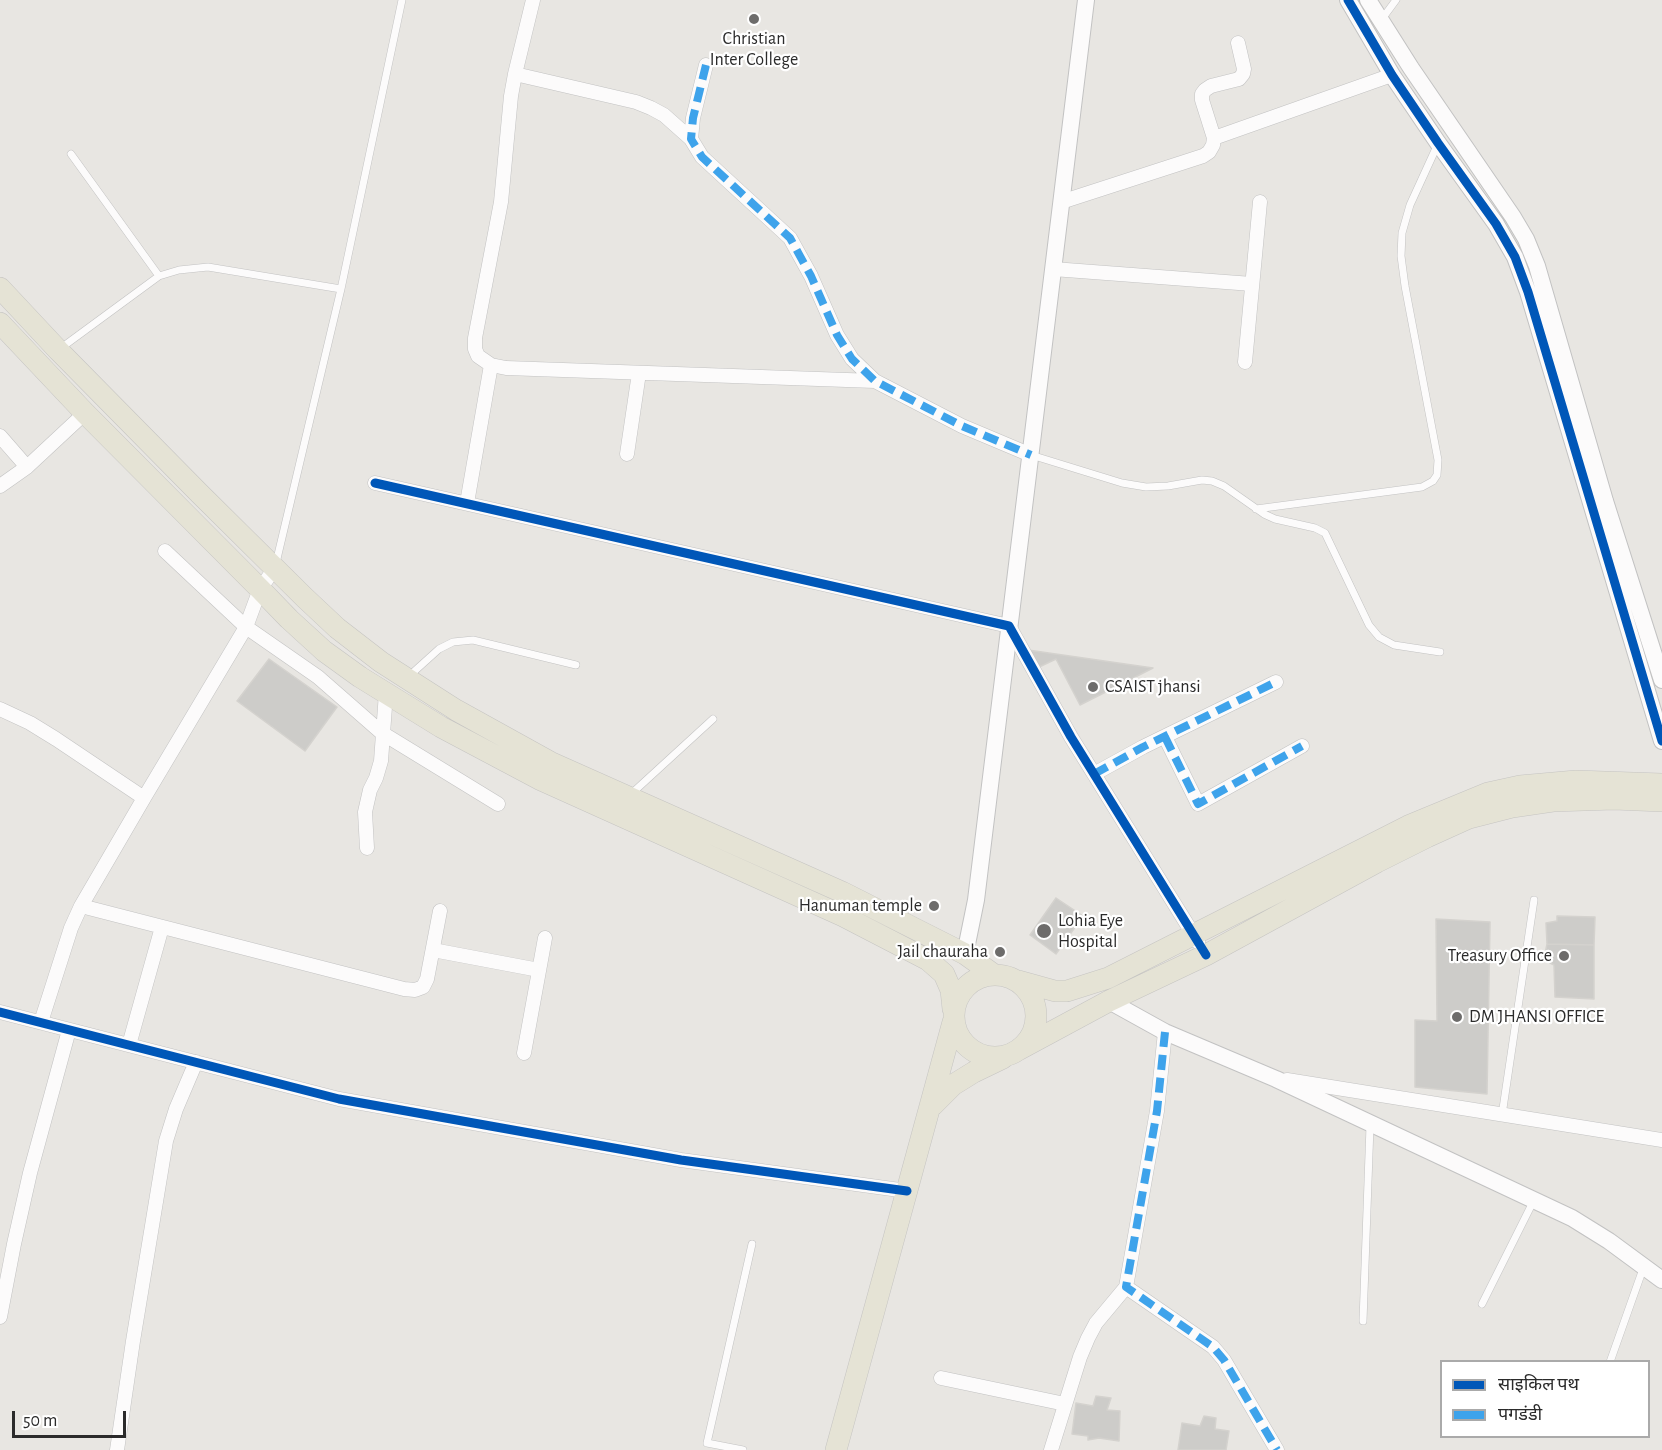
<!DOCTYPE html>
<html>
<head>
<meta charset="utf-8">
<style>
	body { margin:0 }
	#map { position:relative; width:1662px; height:1450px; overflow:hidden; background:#e8e6e2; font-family:"Alegreya Sans","Noto Sans Devanagari",sans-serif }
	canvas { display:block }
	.legend { position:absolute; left:1440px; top:1360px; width:210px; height:78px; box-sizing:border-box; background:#fff; border:2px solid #aaa; margin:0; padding:8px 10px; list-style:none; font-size:18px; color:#2b2b2b }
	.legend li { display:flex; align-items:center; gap:12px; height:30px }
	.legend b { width:30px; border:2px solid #aaa }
	.scale { position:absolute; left:12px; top:1411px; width:114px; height:27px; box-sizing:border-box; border:3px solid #2b2b2b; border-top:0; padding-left:8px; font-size:18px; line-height:21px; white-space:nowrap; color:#2b2b2b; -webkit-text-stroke:4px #fff; paint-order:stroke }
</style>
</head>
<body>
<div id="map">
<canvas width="1662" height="1450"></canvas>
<ul class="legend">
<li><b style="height:8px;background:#0057b8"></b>साइकिल पथ</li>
<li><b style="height:8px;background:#3ea3eb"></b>पगडंडी</li>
</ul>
<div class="scale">50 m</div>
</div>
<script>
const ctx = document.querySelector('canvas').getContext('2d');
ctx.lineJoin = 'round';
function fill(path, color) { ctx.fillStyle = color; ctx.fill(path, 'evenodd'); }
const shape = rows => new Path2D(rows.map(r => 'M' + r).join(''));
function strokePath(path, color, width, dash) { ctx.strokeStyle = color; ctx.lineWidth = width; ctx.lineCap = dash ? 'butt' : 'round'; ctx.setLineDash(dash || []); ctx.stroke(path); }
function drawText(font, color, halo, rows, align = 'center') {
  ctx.font = font + ' "Alegreya Sans",sans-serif'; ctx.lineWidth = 4.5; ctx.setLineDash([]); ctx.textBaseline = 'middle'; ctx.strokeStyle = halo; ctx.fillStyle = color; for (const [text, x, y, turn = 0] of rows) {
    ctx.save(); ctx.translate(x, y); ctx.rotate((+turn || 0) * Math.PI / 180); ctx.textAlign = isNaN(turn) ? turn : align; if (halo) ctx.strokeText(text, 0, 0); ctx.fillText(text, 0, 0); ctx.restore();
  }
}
const building = shape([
	[1028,650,1153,668,1080,705,1056,659,1037,668,1028,650],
	[269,659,337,707,305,751,237,701,269,659],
	[1056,898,1083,916,1056,954,1030,935,1056,898],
	[1557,916,1595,917,1594,945,1547,944,1546,923,1557,921,1557,916],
	[1436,919,1490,922,1487,1094,1415,1087,1415,1020,1437,1021,1436,919],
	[1547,944,1594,945,1594,999,1555,997,1554,965,1546,961,1545,954,1547,944],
	[1096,1396,1111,1398,1107,1410,1120,1411,1119,1441,1099,1438,1088,1440,1088,1436,1072,1434,1076,1403,1093,1406,1096,1396],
	[1204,1416,1216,1418,1215,1429,1229,1431,1226,1450,1178,1450,1182,1423,1200,1426,1204,1416]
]);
fill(building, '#cdccc9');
strokePath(building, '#d4d2ce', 1.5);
const service = shape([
	[1382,19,1396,0],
	[71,154,159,276],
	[61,348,159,276,179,270,208,267,341,289],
	[1031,455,1122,483,1146,487,1168,486,1202,480,1212,481,1224,486,1264,514,1275,519,1315,528,1325,533,1369,625,1379,637,1394,645,1440,652],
	[1256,509,1422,487,1433,481,1437,475,1438,460,1405,286,1401,256,1402,233,1410,205,1437,146],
	[276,563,341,289,402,0],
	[408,677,439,649,453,642,473,640,576,665],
	[630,795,713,719],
	[1502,1115,1534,900],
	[1482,1304,1534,1200],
	[1363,1321,1370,1126],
	[1610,1362,1644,1266],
	[743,1450,707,1443,752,1244]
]);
const minor = shape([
	[533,0,515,74,511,96,501,202,475,338,475,349,478,356,491,365,506,368,875,381],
	[706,65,693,118,691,139,702,157,790,238,811,276,837,335,852,359,875,381,962,426,1031,455],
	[515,74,636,102,651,108,664,115,691,139],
	[1214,138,1392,75],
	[1061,202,1203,156,1209,152,1213,145,1214,138,1202,100,1202,94,1205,90,1211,86,1239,79,1243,74,1244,69,1238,43],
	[1053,269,1252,284],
	[1245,362,1260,202],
	[0,436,27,467],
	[627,454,639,373],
	[375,483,1009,626,1071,737,1198,942],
	[0,486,27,467,85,413],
	[467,503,491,365],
	[165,551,246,627,318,677,382,733,498,804],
	[0,709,30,723,56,739,144,798,246,627,260,589,275,568],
	[1165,737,1198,804,1302,746],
	[1094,774,1143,747,1276,682],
	[367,848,365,812,370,790,376,778,381,761,386,693],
	[81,906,404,989,415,990,423,987,427,979,440,911],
	[433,950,539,970],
	[0,1012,339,1099,681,1160,907,1191],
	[41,1022,71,928,81,906,144,798],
	[129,1045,162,927],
	[524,1053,545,938],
	[1287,1080,1662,1140],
	[1126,1287,1213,1347,1224,1360,1277,1450],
	[0,1317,14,1244,30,1173,69,1030],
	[941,1378,1065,1404],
	[117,1450,133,1341,166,1141,176,1109,196,1062],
	[1051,1450,1080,1357,1088,1338,1096,1323,1126,1287,1157,1111,1165,1032]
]);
const tertiary = shape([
	[1348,0,1392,75,1438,143,1496,224,1515,257,1528,292,1662,741],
	[1368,0,1411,68,1513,217,1526,239,1537,266,1605,501,1662,680],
	[965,954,976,900,1086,0],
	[1109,1001,1165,1032,1276,1079,1572,1218,1609,1241,1662,1280]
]);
const primary = shape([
	[0,288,58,350,199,493,305,598,337,628,381,662,456,710,550,762,842,892,965,954,993,974],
	[0,323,85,413,260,589,289,619,324,651,360,677,441,727,541,780,843,916,928,960,944,974,951,990,953,1009],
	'954 1016a41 41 0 1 1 82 0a41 41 0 1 1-82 0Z',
	[1019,981,1055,991,1067,991,1108,978,1408,826,1488,793,1520,786,1576,781,1662,784],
	[1018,1050,1109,1001,1206,955,1377,862,1427,837,1469,818,1512,807,1553,801,1614,799,1662,801],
	[933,1105,953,1085,974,1072,1003,1058],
	[836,1450,953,1022]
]);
strokePath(service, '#c2c2c2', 8);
strokePath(minor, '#c2c2c2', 15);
strokePath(tertiary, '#c2c2c2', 18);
strokePath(primary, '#c5c4c2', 22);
strokePath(service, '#fcfbfb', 7);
strokePath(minor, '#fcfbfb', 14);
strokePath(tertiary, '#fcfbfb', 16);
strokePath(primary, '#e5e3d5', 21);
strokePath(shape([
	[706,65,693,118,691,139,702,157,790,238,811,276,837,335,852,359,875,381,962,426,1031,455],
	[1165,737,1198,804,1302,746],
	[1094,774,1143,747,1276,682],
	[1165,1032,1157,1111,1126,1287,1213,1347,1224,1360,1277,1450]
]), '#3ea3eb', 8, [15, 8]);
strokePath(shape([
	[1348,0,1392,75,1438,143,1496,224,1515,257,1528,292,1662,741],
	[375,483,1009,626,1071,737,1206,955],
	[0,1012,339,1099,681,1160,907,1191]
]), '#0057b8', 9);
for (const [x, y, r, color] of [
	[754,19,6,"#6d6c6b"],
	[1093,687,6,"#6d6c6b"],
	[934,906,6,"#6d6c6b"],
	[1044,931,8,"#6d6c6b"],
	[1000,952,6,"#6d6c6b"],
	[1564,956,6,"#6d6c6b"],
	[1457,1017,6,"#6d6c6b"]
]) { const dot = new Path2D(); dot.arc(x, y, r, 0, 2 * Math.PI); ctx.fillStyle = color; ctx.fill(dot); strokePath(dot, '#fff', 2); }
drawText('18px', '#2b2b2b', '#fff', [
	["Christian",754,39,"center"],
	["Inter College",754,60,"center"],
	["CSAIST jhansi",1105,687],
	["Hanuman temple",922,906,"right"],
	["Lohia Eye",1058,921],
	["Hospital",1058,942],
	["Jail chauraha",988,952,"right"],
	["Treasury Office",1552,956,"right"],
	["DM JHANSI OFFICE",1469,1017]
], 'left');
</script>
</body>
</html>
